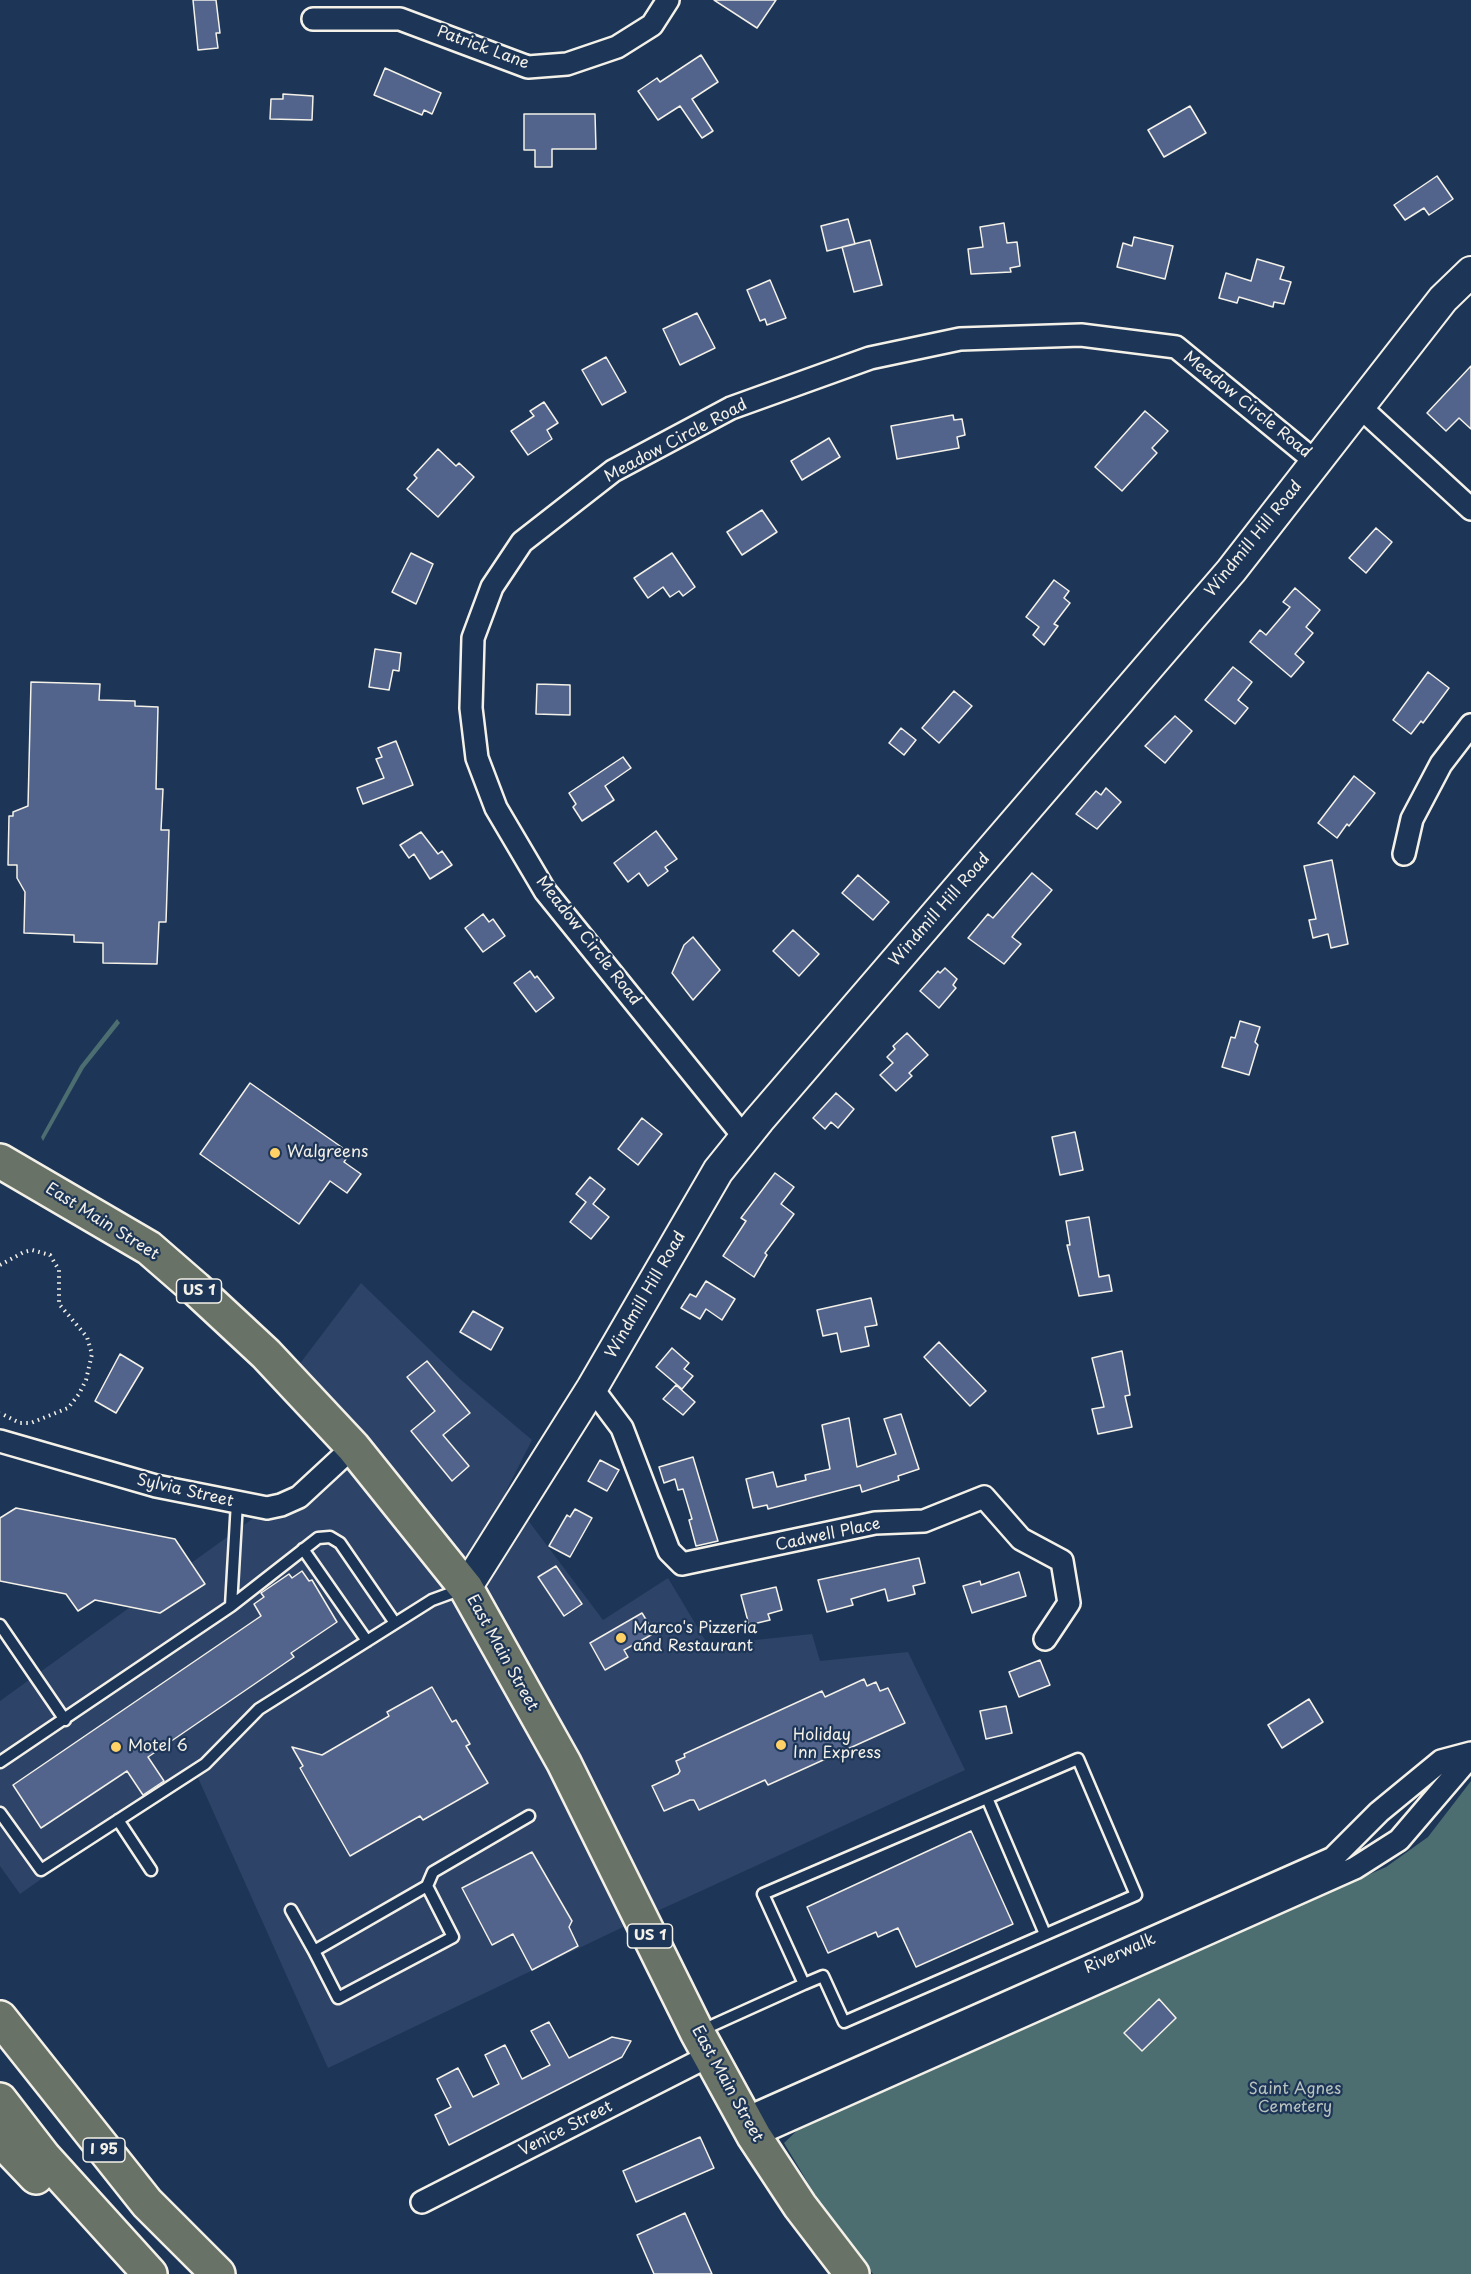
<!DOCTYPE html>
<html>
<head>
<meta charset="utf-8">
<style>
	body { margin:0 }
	canvas { display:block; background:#1d3557 }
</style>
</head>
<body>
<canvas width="1471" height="2274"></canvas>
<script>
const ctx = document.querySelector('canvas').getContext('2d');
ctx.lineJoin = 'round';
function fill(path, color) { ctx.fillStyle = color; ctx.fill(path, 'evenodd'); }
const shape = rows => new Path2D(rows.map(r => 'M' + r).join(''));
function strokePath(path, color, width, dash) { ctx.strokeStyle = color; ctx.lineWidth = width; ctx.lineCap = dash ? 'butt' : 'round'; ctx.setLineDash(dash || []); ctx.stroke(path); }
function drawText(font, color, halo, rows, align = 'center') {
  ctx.font = font + ' "Playpen Sans",sans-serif'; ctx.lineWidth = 4.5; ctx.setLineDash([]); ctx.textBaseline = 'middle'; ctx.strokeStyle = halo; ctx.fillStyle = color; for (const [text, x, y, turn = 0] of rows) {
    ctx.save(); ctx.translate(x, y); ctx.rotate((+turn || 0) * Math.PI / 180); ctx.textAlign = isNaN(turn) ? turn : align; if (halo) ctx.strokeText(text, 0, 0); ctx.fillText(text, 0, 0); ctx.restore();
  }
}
fill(shape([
	[361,1283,460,1379,532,1440,506,1491,603,1620,668,1578,708,1645,812,1634,820,1661,908,1652,965,1770,642,1918,328,2068,195,1771,20,1894,0,1866,0,1701,352,1447,289,1378]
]), '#2d4367');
fill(shape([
	[117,1019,120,1023,84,1068,43,1141,41,1137,80,1066],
	[1471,1781,1471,2274,873,2274,832,2223,784,2143,806,2122,1386,1867,1428,1837]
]), '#4c6e70');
const building = shape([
	[193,0,216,0,220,33,216,33,218,48,198,50,193,0],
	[714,0,776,0,757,28,714,0],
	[701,55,718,82,692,99,713,131,702,138,680,106,658,120,638,91,657,78,660,82,701,55],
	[385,68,441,93,432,114,424,110,422,115,374,95,385,68],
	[283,94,313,96,312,120,270,119,271,99,283,99,283,94],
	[1190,106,1206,133,1164,157,1148,130,1190,106],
	[524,114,595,114,596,149,552,149,552,167,535,167,535,150,524,150,524,114],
	[1437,176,1453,199,1429,215,1424,208,1405,220,1394,205,1437,176],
	[848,219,855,244,827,251,821,226,848,219],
	[1004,223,1007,243,1017,242,1020,266,1010,268,1011,272,971,274,968,249,983,247,980,227,1004,223],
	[1134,237,1173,246,1165,279,1117,267,1123,243,1132,246,1134,237],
	[870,240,882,285,854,292,842,247,870,240],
	[1257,259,1284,267,1280,279,1291,282,1284,304,1274,302,1273,307,1239,297,1237,303,1219,298,1226,273,1251,281,1257,259],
	[770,280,786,318,767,325,765,319,760,321,747,290,770,280],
	[697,313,715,348,680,365,663,329,697,313],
	[606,357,626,392,602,405,582,370,606,357],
	[1471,366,1471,429,1459,418,1446,431,1427,413,1471,366],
	[544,402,558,423,547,430,552,439,528,455,511,431,534,416,530,411,544,402],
	[1145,411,1168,431,1152,448,1157,453,1122,491,1095,467,1145,411],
	[953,415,954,420,962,419,965,435,957,437,959,448,897,459,891,426,953,415],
	[829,438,840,457,802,480,791,461,829,438],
	[438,449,456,466,459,463,474,477,438,517,407,489,417,478,414,475,438,449],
	[762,510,777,532,742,555,727,532,762,510],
	[1376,528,1392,542,1366,573,1349,558,1376,528],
	[411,553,433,564,416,604,392,592,411,553],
	[672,553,695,587,683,596,679,591,670,597,663,587,648,598,634,578,672,553],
	[1054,580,1069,591,1064,598,1070,603,1054,624,1058,626,1044,645,1033,635,1039,627,1026,617,1054,580],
	[1295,588,1320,610,1306,627,1313,633,1295,654,1304,662,1291,677,1250,642,1260,630,1266,635,1290,607,1283,602,1295,588],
	[375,649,401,653,399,671,393,670,389,690,369,687,375,649],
	[1233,667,1252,682,1238,700,1248,708,1235,724,1205,700,1233,667],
	[1428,672,1449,688,1423,723,1421,721,1411,734,1393,720,1428,672],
	[31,682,100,684,99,700,135,701,135,706,158,707,156,789,163,789,161,830,169,830,166,922,159,922,157,964,103,963,103,943,74,942,74,935,24,933,25,892,17,878,17,865,8,865,9,816,13,816,13,812,28,806,31,682],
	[537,684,570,685,570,715,536,714,537,684],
	[954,691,972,706,939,743,922,728,954,691],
	[1175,716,1192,731,1165,763,1145,746,1175,716],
	[901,728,916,740,904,755,889,743,901,728],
	[396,741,413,785,363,804,357,788,384,778,376,759,382,757,378,748,396,741],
	[623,757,631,768,605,786,614,800,582,821,573,807,576,804,569,793,623,757],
	[1354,776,1375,793,1349,826,1347,824,1337,838,1318,823,1354,776],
	[1106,788,1121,802,1097,829,1076,814,1096,791,1101,795,1106,788],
	[656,831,677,859,665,867,668,871,648,886,639,873,628,882,614,863,656,831],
	[421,832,438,854,442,851,452,865,430,879,414,854,409,858,400,845,421,832],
	[1332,860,1348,944,1331,948,1328,934,1313,938,1309,920,1316,919,1304,866,1332,860],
	[1032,873,1052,890,1015,933,1012,937,1021,944,1004,964,968,938,988,914,993,918,1032,873],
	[858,875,889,902,873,920,842,893,858,875],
	[483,914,489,922,493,919,505,936,483,952,465,928,483,914],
	[793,930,819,954,799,976,773,951,793,930],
	[693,937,720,970,693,1000,672,973,684,945,693,937],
	[945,968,957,979,953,985,956,988,939,1008,920,991,938,971,940,973,945,968],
	[530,971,535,978,537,976,554,998,536,1012,514,983,530,971],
	[1240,1021,1260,1027,1255,1042,1258,1045,1249,1075,1222,1067,1231,1037,1235,1038,1240,1021],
	[907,1033,928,1055,909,1073,912,1076,896,1091,880,1075,893,1063,887,1057,895,1049,893,1046,907,1033],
	[250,1083,350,1153,344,1162,361,1174,347,1193,330,1181,299,1224,200,1154,250,1083],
	[836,1093,854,1109,838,1128,831,1122,825,1129,813,1118,836,1093],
	[642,1118,662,1134,638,1165,618,1149,642,1118],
	[1075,1132,1083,1170,1060,1175,1052,1137,1075,1132],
	[775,1173,794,1187,781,1204,794,1214,765,1253,767,1255,754,1277,723,1256,746,1221,741,1218,775,1173],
	[590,1177,605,1189,593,1204,609,1217,591,1239,570,1222,586,1202,576,1194,590,1177],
	[1089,1217,1099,1277,1109,1275,1112,1291,1079,1296,1067,1245,1070,1245,1066,1221,1089,1217],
	[706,1281,735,1299,722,1320,706,1309,700,1319,681,1308,690,1294,696,1297,706,1281],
	[871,1298,877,1325,865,1327,869,1346,841,1352,837,1333,823,1336,817,1310,871,1298],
	[473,1311,503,1328,491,1350,460,1332,473,1311],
	[939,1342,986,1391,970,1406,924,1357,939,1342],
	[672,1348,689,1363,684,1369,693,1376,682,1389,656,1367,672,1348],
	[1122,1351,1130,1395,1125,1396,1132,1427,1098,1434,1092,1409,1104,1407,1092,1358,1122,1351],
	[120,1354,143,1368,116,1413,95,1401,120,1354],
	[427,1361,470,1413,443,1435,469,1466,452,1481,411,1431,435,1411,407,1377,427,1361],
	[676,1385,695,1402,683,1415,663,1399,676,1385],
	[901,1414,919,1469,898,1476,899,1480,862,1492,860,1485,768,1509,767,1505,753,1508,746,1479,773,1472,777,1487,806,1480,805,1475,830,1469,822,1425,849,1418,857,1467,896,1454,884,1419,901,1414],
	[693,1457,718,1541,696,1546,689,1520,692,1519,683,1489,678,1490,675,1479,664,1483,659,1467,693,1457],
	[600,1460,619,1470,607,1491,588,1481,600,1460],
	[16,1508,175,1539,205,1584,160,1613,95,1600,78,1611,66,1594,0,1581,0,1518,16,1508],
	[575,1509,592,1518,570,1557,549,1546,567,1515,570,1517,575,1509],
	[919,1558,925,1583,913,1586,915,1594,888,1601,885,1589,851,1599,853,1605,827,1612,818,1580,919,1558],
	[556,1566,582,1604,564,1616,538,1577,556,1566],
	[302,1571,309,1581,312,1580,337,1622,291,1653,294,1657,148,1757,164,1781,143,1795,127,1771,41,1828,13,1785,261,1616,254,1604,264,1597,261,1593,289,1574,292,1578,302,1571],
	[1019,1572,1026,1596,972,1613,963,1586,980,1581,981,1585,1019,1572],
	[776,1587,782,1610,768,1614,770,1620,749,1625,741,1595,776,1587],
	[642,1613,653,1631,650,1633,651,1635,624,1650,628,1657,605,1670,590,1643,642,1613],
	[1040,1660,1050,1685,1019,1697,1009,1672,1040,1660],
	[864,1679,867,1686,876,1682,880,1691,888,1688,905,1723,768,1785,765,1780,699,1810,694,1800,690,1800,664,1811,652,1786,678,1774,680,1771,676,1761,685,1757,684,1754,822,1691,825,1697,864,1679],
	[432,1687,452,1722,456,1720,470,1744,466,1746,488,1783,423,1820,420,1816,350,1856,300,1768,303,1766,292,1747,322,1755,389,1716,387,1712,432,1687],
	[1309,1699,1323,1722,1282,1748,1268,1725,1309,1699],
	[1006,1706,1012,1733,986,1739,980,1711,1006,1706],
	[971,1831,1013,1924,916,1967,898,1928,878,1937,876,1932,828,1953,807,1907,971,1831],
	[532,1852,572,1921,569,1927,578,1946,532,1970,513,1934,492,1945,462,1888,532,1852],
	[1159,1999,1176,2018,1142,2051,1124,2033,1159,1999],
	[549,2022,569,2058,612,2037,631,2041,622,2057,449,2145,435,2115,451,2107,437,2079,458,2068,473,2097,499,2084,485,2055,505,2045,522,2079,550,2065,531,2031,549,2022],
	[700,2137,714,2168,636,2202,623,2171,700,2137],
	[685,2213,712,2274,654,2274,637,2235,685,2213]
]);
fill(building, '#52648b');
strokePath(building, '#f4f1e8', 1.5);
const lane = shape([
	[303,1549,367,1641],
	[231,1606,318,1538,330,1537,340,1543,395,1623],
	[0,1625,65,1720],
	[0,1762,231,1606,237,1502],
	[987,1798,1045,1934],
	[0,1813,41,1870,205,1764,259,1709,432,1600,462,1589],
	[118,1820,151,1870],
	[427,1886,314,1951,338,1998,453,1937,427,1886,433,1872,529,1816],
	[291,1910,314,1951],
	[700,2031,804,1984,823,1976,844,2022,1136,1895,1078,1759,763,1894,804,1984]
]);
const street = shape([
	[313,19,400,19,528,67,567,64,617,47,652,25,668,0],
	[1359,406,1471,509],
	[1404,854,1412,819,1441,764,1471,725],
	[744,1137,545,891,496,808,477,758,471,708,473,638,492,587,522,542,613,471,731,408,870,358,960,339,1081,335,1176,347,1316,462],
	[592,1388,622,1428,669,1551,682,1564,875,1523,924,1521,984,1497,1021,1539,1062,1561,1069,1603,1045,1639],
	[0,1441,156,1486,267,1508,281,1505,299,1497,353,1447],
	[744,2119,1333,1858,1379,1812,1441,1761,1471,1753],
	[754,2136,1355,1868,1399,1840,1464,1764,1471,1759],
	[422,2202,709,2056]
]);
const secondary = shape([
	[466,1588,592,1388,718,1171,759,1120,1231,571,1443,299,1471,272]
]);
const primary = shape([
	[0,1161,149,1248,195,1288,266,1354,353,1447,466,1588,564,1763,697,2032,754,2136,800,2206,852,2274]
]);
const highway = shape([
	[0,2018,147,2203,218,2274],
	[0,2100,44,2157,150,2274],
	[0,2139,36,2177]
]);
strokePath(lane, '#f4f1e8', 15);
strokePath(street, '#f4f1e8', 26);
strokePath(secondary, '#f4f1e8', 34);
strokePath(primary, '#f4f1e8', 38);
strokePath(highway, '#f4f1e8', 38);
strokePath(shape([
	[0,1265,24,1252,32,1250,50,1255,59,1270,59,1304,87,1337,92,1354,86,1380,79,1394,68,1408,31,1423,20,1423,0,1413]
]), '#f4f1e8', 4, [1.5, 4.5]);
strokePath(lane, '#1d3557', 10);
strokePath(street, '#1d3557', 21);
strokePath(secondary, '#1d3557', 30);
strokePath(primary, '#697266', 33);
strokePath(highway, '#697266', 33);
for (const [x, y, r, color] of [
	[275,1153,6,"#ffd166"],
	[621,1638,6,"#ffd166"],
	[781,1745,6,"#ffd166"],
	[116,1747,6,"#ffd166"]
]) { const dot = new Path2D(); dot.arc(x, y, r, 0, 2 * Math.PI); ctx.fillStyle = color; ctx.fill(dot); strokePath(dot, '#1d3557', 2); }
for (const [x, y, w] of [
	[199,1291,45],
	[650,1936,45],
	[104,2150,42]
]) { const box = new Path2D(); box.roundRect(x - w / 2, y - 12, w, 24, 4.5); ctx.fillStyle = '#1d3557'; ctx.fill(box); strokePath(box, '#f4f1e8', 1.5); }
drawText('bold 15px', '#f4f1e8', null, [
	["US 1",199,1291],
	["US 1",650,1936],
	["I 95",104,2150]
]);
drawText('16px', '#f4f1e8', '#1d3557', [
	["Patrick Lane",483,48,20],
	["Meadow Circle Road",1247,405,39],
	["Meadow Circle Road",676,441,-28],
	["Windmill Hill Road",1254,539,-51],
	["Windmill Hill Road",940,910,-49],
	["Meadow Circle Road",588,941,52],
	["East Main Street",102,1222,32],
	["Windmill Hill Road",646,1295,-60],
	["Sylvia Street",185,1491,13],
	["Cadwell Place",828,1535,-12],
	["East Main Street",502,1653,61],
	["Riverwalk",1120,1954,-24],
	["East Main Street",727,2084,61],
	["Venice Street",566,2129,-27]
]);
drawText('16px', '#f4f1e8', '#1d3557', [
	["Walgreens",287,1153],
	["Marco's Pizzeria",633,1629],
	["and Restaurant",633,1647],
	["Holiday",793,1736],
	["Inn Express",793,1754],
	["Motel 6",128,1747]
], 'left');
drawText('16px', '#b9c3be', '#1d3557', [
	["Saint Agnes",1295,2090],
	["Cemetery",1295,2108]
]);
</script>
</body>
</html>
